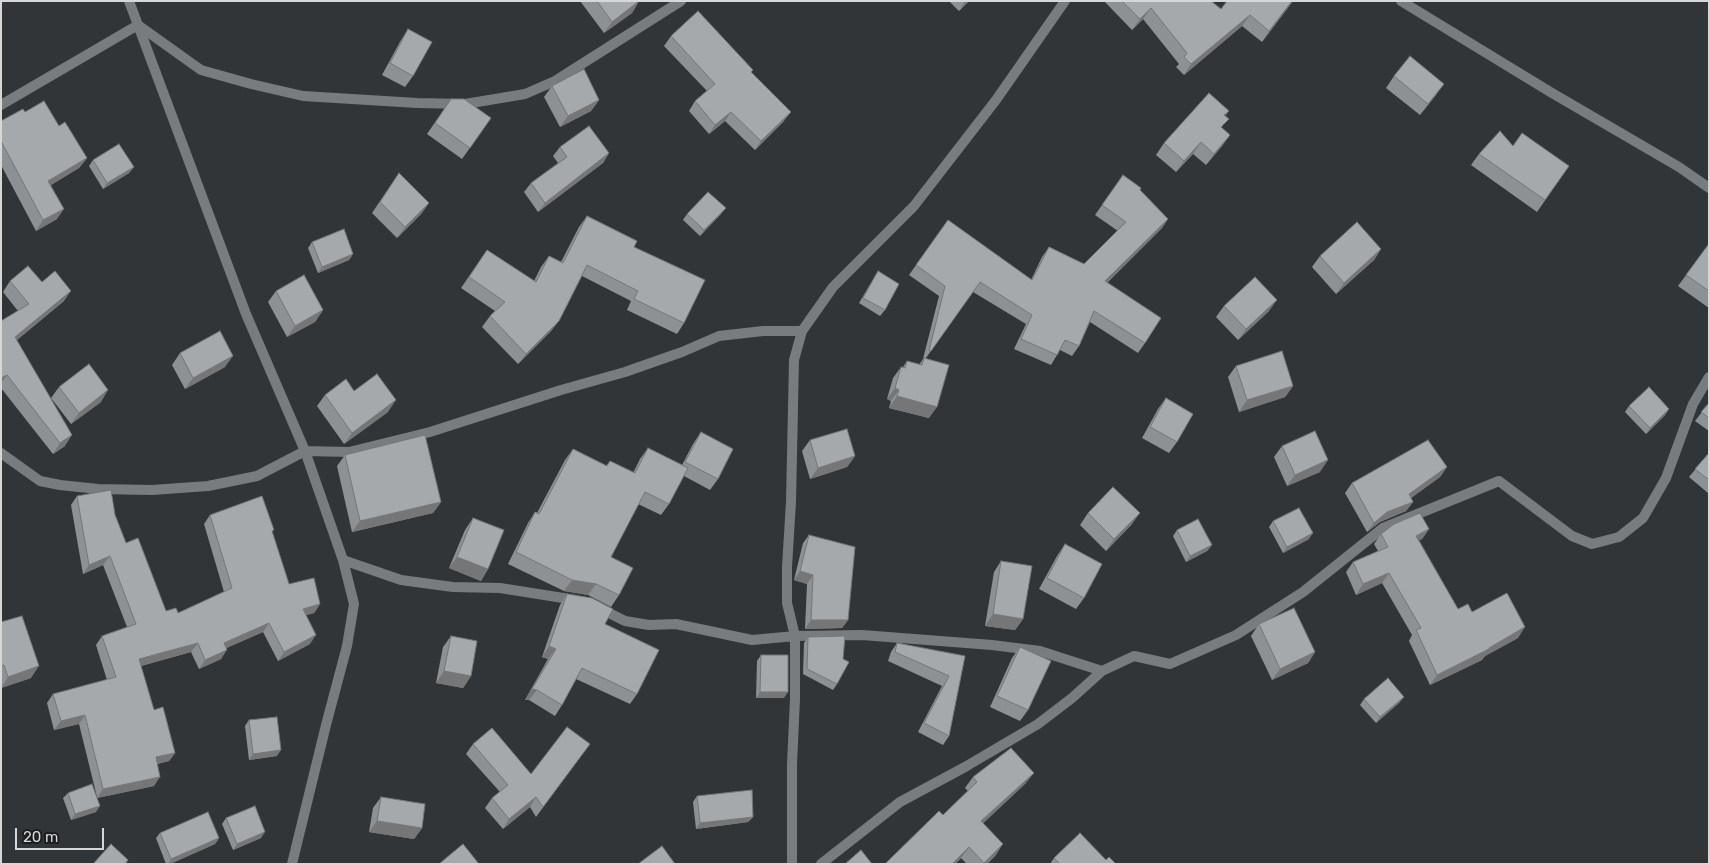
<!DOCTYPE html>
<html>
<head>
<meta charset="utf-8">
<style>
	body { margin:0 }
	#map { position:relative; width:1710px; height:865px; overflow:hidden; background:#323537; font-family:Rubik,sans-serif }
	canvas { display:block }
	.frame { position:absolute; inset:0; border:2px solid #d5d7d8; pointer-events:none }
	.scale { position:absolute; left:15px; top:828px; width:89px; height:22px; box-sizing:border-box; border:2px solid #d5d7d8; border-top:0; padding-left:6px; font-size:15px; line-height:18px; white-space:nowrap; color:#d5d7d8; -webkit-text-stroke:4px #1b1d1e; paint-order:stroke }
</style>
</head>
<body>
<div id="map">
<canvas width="1710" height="865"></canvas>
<div class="frame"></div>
<div class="scale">20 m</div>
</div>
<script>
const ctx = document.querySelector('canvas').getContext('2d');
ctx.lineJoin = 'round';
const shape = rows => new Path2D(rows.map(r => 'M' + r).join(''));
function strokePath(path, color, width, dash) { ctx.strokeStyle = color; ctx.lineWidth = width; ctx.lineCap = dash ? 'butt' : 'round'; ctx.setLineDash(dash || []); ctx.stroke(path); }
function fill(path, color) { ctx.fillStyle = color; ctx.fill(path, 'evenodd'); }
strokePath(shape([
	[129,1,246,314,305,451,343,560,354,604,347,646,326,725,292,864],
	[1401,1,1552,93,1679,167,1709,188],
	[1,105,138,25,201,70,251,84,303,96,417,103,465,104,525,94,555,81,681,1],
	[1,453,40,481,60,485,98,489,152,490,208,486,257,476,305,451,349,452,430,432,561,390,625,372,682,352,719,336,763,331,802,331,833,287,914,206,996,100,1065,1],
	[343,560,401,580,453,587,500,588,576,600],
	[599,608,625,621,649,625,676,624,752,640,795,636,862,635,992,645,1040,651,1102,671],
	[792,864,792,764,795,699,795,636,787,603,787,567,791,502,794,360,802,331],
	[821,864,900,802,965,767,1038,724,1072,698,1102,671,1134,656,1170,664,1236,635,1303,592,1383,528,1499,481,1572,536,1592,544,1619,537,1643,518,1666,478,1693,404,1709,377]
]), '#797c7f', 10);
fill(shape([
	[580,1,639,1,632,13,604,33],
	[949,1,969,1,959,11],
	[1104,1,1211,1,1221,9,1293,1,1262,42,1242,26,1184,75,1176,67,1179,64,1143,19,1132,30],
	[408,29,413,76,405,87,382,75,401,40],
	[671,36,784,121,755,150,725,121,709,134,689,111,695,101,707,91,664,46],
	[1394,76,1436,95,1420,115,1386,88],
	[552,86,599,100,591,111,560,127,544,97],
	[451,99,491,118,462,159,427,134],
	[1229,111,1225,116,1222,128,1230,135,1222,146,1206,165,1193,154,1176,172,1156,155,1164,143],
	[25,112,59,126,87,158,79,168,51,185,57,219,36,231,1,165,1,121],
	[1513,146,1569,166,1537,212,1471,165,1479,154],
	[560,147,609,153,603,163,538,212,524,192,531,183,558,163,553,156],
	[93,160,134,167,129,173,103,189,89,166],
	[399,173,429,203,421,214,397,238,372,213],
	[1123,175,1140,190,1168,219,1162,228,1107,283,1145,343,1138,353,1090,322,1079,346,1072,356,1060,350,1051,365,1014,349,1026,324,973,292,926,358,929,418,889,408,891,401,887,399,893,378,901,367,903,367,907,361,919,365,923,359,939,296,909,275,948,220,1031,280,1042,257,1049,247,1084,264,1118,231,1095,215],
	[687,214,721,214,700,236,683,220],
	[587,216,634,247,684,323,677,334,627,310,631,301,582,276,559,321,551,331,518,364,482,327,490,316,495,311,461,288,487,250,534,281,541,267,549,256,561,262,579,227],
	[312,242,353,254,349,260,318,273,308,248],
	[1708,245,1709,245,1709,308,1678,286],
	[1381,249,1374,260,1336,294,1312,267,1320,256],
	[878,271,885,310,880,316,859,303],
	[10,281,42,282,64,301,17,340,65,446,53,454,1,388,1,321,18,311,3,292],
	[276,291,323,310,315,322,287,337,268,302],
	[1224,306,1269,311,1238,340,1216,317],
	[180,353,225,367,185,389,172,365],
	[1236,366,1293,386,1285,397,1239,412,1228,377],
	[59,387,101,402,71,424,51,398],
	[325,395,388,412,344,444,317,406],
	[1166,398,1177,442,1169,453,1142,438,1158,409],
	[1709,403,1709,431,1695,421],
	[1629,406,1669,409,1665,415,1646,434,1625,412],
	[701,432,718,479,710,490,684,476,669,504,661,515,638,504,611,557,619,595,611,607,588,595,564,591,508,564,528,523,535,512,537,513,565,460,573,449,606,466,610,461,633,473,640,459,648,448,682,465,693,444],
	[810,440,855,456,847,467,810,479,802,451],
	[1282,446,1320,472,1287,486,1274,457],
	[1709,453,1709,493,1708,493,1689,477],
	[345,455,441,502,433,513,352,532,337,466],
	[1447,467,1440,477,1411,498,1413,502,1406,511,1380,522,1367,532,1345,493,1352,483],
	[77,496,115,515,126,543,166,611,178,613,224,592,204,524,210,515,272,532,289,584,320,604,314,613,306,615,310,644,278,661,263,632,226,648,221,659,199,669,191,652,141,666,154,710,175,753,169,761,157,764,154,786,97,798,96,812,71,820,63,798,68,793,97,797,79,724,54,730,47,703,53,694,107,680,96,645,102,636,127,627,103,565,83,574,71,505],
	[1088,513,1132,524,1106,551,1080,525],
	[473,518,488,569,481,581,449,568,465,530],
	[1273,521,1309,539,1283,553,1269,527],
	[1429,529,1422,539,1419,540,1458,609,1472,612,1518,638,1485,656,1482,660,1430,685,1409,641,1412,635,1382,583,1356,595,1346,572,1353,562,1378,551,1374,544,1381,534],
	[1177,530,1212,545,1207,551,1186,562,1173,536],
	[809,535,848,620,842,628,805,629,807,584,794,580,803,543],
	[1065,544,1084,598,1076,609,1039,589,1057,556],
	[1001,561,1023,619,1015,630,985,626,994,572],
	[567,594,605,624,637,694,630,704,576,679,562,705,555,716,529,700,525,700,548,659,542,657,560,605],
	[1,622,31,678,1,688],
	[1259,624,1315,652,1308,663,1272,680,1251,636],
	[451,636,471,676,463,688,436,683,443,647],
	[808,637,837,684,833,690,803,674,804,643],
	[897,643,965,656,949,736,943,745,918,732,942,686,888,661,891,652],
	[1020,647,1028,710,1020,721,990,707,1012,658],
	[761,655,784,698,756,698,757,661],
	[1364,699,1400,702,1376,723,1360,705],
	[249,720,277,756,249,760,245,726],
	[473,744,531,774,590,744,536,817,530,807,503,829,485,808,492,798,500,792,466,754],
	[973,777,1026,783,983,823,996,855,987,864,967,864,961,858,955,864,885,864,943,815,968,791,965,788],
	[697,796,753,817,748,822,696,829,693,802],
	[381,797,422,828,414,839,369,832,373,808],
	[226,818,261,838,233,850,222,824],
	[160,833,219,838,215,844,170,864,166,864,156,838],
	[1054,858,1106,860,1116,864,1050,864]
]), '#8e9193');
fill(shape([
	[639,1,632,13,604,33,612,22],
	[965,1,969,1,959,11],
	[1292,1,1293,1,1262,42,1269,31],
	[1151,8,1143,19,1132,30,1140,19],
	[1250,15,1242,26,1184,75,1191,64],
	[1444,84,1436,95,1420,115,1428,104],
	[599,100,591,111,560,127,568,116],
	[731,112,725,121,709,134,715,125],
	[791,112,784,121,755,150,761,141],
	[1230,135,1222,146,1206,165,1214,154],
	[1201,142,1193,154,1176,172,1184,161],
	[609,153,603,163,538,212,545,203],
	[87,158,79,168,41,191,48,181],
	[134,167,129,173,103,189,107,183],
	[429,203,421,214,397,238,405,227],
	[726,208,721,214,700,236,704,230],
	[64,209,57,219,36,231,43,220],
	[1168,219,1162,228,1098,291,1105,281],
	[1381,249,1374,260,1336,294,1344,283],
	[353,254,349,260,318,273,322,267],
	[71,291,64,301,8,347,15,337],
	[1277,300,1269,311,1238,340,1246,329],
	[323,310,315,322,287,337,295,326],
	[559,321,551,331,518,364,526,354],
	[233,356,225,367,185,389,193,378],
	[7,375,1,383,1,378],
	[1293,386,1285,397,1239,412,1247,400],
	[895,388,899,390,891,401,887,399],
	[108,390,101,402,71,424,79,413],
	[897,396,937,407,929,418,889,408],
	[396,400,388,412,344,444,352,433],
	[1669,409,1665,415,1646,434,1650,428],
	[72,435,65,446,53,454,60,443],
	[855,456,847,467,810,479,818,468],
	[1328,460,1320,472,1287,486,1295,475],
	[1447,467,1440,477,1402,504,1409,494],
	[441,502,433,513,352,532,360,521],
	[1413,502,1406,511,1380,522,1367,532,1374,523,1387,512],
	[1140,513,1132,524,1106,551,1114,539],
	[1429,529,1422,539,1409,546,1416,536],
	[1313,533,1309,539,1283,553,1287,547],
	[1212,545,1207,551,1186,562,1190,556],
	[110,556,103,565,83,574,89,565],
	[457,557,488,569,481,581,449,568],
	[800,571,813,575,807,584,794,580],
	[1389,573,1382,583,1356,595,1363,584],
	[572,580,596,584,588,595,564,591],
	[320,604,314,613,297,618,303,609],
	[993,614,1023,619,1015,630,985,626],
	[811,620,848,620,842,628,805,629],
	[269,623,263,632,218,652,224,643],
	[1525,627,1518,638,1485,656,1482,660,1430,685,1437,675],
	[316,635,310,644,278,661,284,652],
	[198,643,191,652,133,668,139,659],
	[549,646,556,649,548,659,542,657],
	[227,650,221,659,199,669,205,660],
	[1315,652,1308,663,1272,680,1280,669],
	[39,666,31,678,1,688,8,677],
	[444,671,471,676,463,688,436,683],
	[532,689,537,690,529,700,525,700],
	[760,692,788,692,784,698,756,698],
	[1404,697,1400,702,1376,723,1380,717],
	[85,715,79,724,54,730,61,721],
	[281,750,277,756,249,760,253,754],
	[175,753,169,761,150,766,156,757],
	[1034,773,1026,783,974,832,981,821],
	[160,777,154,786,97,798,103,789],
	[536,797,530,807,503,829,509,819],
	[100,806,96,812,71,820,75,814],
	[753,817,748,822,696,829,700,823],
	[377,821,422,828,414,839,369,832],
	[265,832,261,838,233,850,237,844],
	[219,838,215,844,170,864,168,864,171,859],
	[1003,844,996,855,987,864,983,864],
	[969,847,961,858,955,864,952,864]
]), '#747678');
const building = shape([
	[597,1,639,1,612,22,597,1],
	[1122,1,1211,1,1221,9,1227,1,1292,1,1269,31,1250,15,1191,64,1184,57,1187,53,1151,8,1140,19,1122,1],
	[698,11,753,70,751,72,791,112,761,141,731,112,715,125,695,101,715,84,671,36,698,11],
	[408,29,432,42,413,76,390,63,408,29],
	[1410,56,1444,84,1428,104,1394,76,1410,56],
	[584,69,599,100,568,116,552,86,584,69],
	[1209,93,1229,111,1224,115,1229,119,1221,127,1230,135,1214,154,1201,142,1184,161,1164,143,1209,93],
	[451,99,464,99,491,118,470,148,435,123,451,99],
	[44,101,59,126,65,122,87,158,48,181,64,209,43,220,1,141,1,121,23,109,25,112,44,101],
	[589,126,609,153,545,203,531,183,567,157,560,147,589,126],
	[1500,131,1513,146,1522,133,1569,166,1545,200,1479,154,1500,131],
	[119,144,134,167,107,183,93,160,119,144],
	[399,173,429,203,405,227,380,202,399,173],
	[1123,175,1141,188,1140,190,1168,219,1105,281,1161,318,1145,343,1094,311,1079,346,1065,340,1057,355,1021,339,1032,315,980,282,931,351,929,351,945,286,916,265,948,220,1032,280,1049,247,1084,264,1126,222,1102,205,1123,175],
	[708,192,726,208,704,230,687,214,708,192],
	[587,216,637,241,634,247,705,280,684,323,634,299,638,291,587,265,559,321,526,354,490,316,505,302,469,277,487,250,536,282,549,256,563,263,587,216],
	[1357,222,1381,249,1344,283,1320,256,1357,222],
	[344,229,353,254,322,267,312,242,344,229],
	[1708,245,1709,245,1709,291,1686,275,1708,245],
	[28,266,42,282,55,271,71,291,15,337,72,435,60,443,7,375,1,378,1,321,29,304,10,281,28,266],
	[878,271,899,284,885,310,863,298,878,271],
	[304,275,323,310,295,326,276,291,304,275],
	[1255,277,1277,300,1246,329,1224,306,1255,277],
	[220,331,233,356,193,378,180,353,220,331],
	[1282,351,1293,386,1247,400,1236,366,1282,351],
	[924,358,949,365,937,407,897,396,899,390,895,388,901,367,905,368,907,361,922,365,924,358],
	[89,364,108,390,79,413,59,387,89,364],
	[377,374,396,400,352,433,325,395,346,379,354,391,377,374],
	[1649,387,1669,409,1650,428,1629,406,1649,387],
	[1166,398,1193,414,1177,442,1150,427,1166,398],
	[1709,403,1709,418,1701,412,1709,403],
	[847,429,855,456,818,468,810,440,847,429],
	[1315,431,1328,460,1295,475,1282,446,1315,431],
	[701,432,733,449,718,479,685,462,701,432],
	[425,435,441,502,360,521,345,455,425,435],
	[1428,440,1447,467,1409,494,1413,502,1387,512,1374,523,1352,483,1428,440],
	[648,448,688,468,669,504,645,492,611,557,633,568,619,595,596,584,572,580,516,552,535,512,539,514,573,449,607,466,610,461,635,473,648,448],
	[1709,453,1709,480,1695,469,1709,453],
	[1113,487,1140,513,1114,539,1088,513,1113,487],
	[111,490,115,515,126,543,138,538,166,611,176,608,178,613,232,588,210,515,262,496,274,530,272,531,289,584,314,578,320,604,303,609,316,635,284,652,269,623,224,643,227,650,205,660,198,643,139,659,154,710,163,707,175,753,156,757,160,777,103,789,85,715,61,721,53,694,116,677,102,636,136,624,110,556,89,565,77,496,111,490],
	[1299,508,1313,533,1287,547,1273,521,1299,508],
	[1420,513,1429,529,1416,536,1458,609,1468,604,1472,612,1507,593,1525,627,1489,648,1489,649,1437,675,1416,630,1421,628,1389,573,1363,584,1353,562,1388,547,1381,534,1394,524,1420,513],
	[473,518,504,530,488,569,457,557,473,518],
	[1198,519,1212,545,1190,556,1177,530,1198,519],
	[809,535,855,547,848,620,811,620,813,575,800,571,809,535],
	[1065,544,1102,564,1084,598,1047,578,1065,544],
	[1001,561,1032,566,1023,619,993,614,1001,561],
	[567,594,592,598,613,609,605,624,659,650,637,694,582,668,562,705,537,690,532,689,556,649,549,646,567,594],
	[1294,608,1315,652,1280,669,1259,624,1294,608],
	[22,616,39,666,8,677,4,665,1,666,1,622,22,616],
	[451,636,477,641,471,676,444,671,451,636],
	[845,636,843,659,849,662,837,684,807,669,808,637,845,636],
	[897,643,965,656,949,736,924,723,949,676,895,652,897,643],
	[1020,647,1051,661,1028,710,997,696,1020,647],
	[761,655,788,655,788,692,760,692,761,655],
	[1388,678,1404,697,1380,717,1364,699,1388,678],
	[277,717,281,750,253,754,249,720,277,717],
	[567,727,590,744,543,807,536,797,509,819,492,798,508,785,473,744,492,728,531,774,567,727],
	[1011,748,1034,773,981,821,1003,844,984,863,969,847,952,864,885,864,939,811,943,815,977,782,973,777,1011,748],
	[92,784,100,806,75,814,68,793,92,784],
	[752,790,753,817,700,823,697,796,752,790],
	[381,797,425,804,422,828,377,821,381,797],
	[255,806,265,832,237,844,226,818,255,806],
	[208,812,219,838,171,859,160,833,208,812],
	[1080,833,1106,860,1109,857,1116,864,1060,864,1054,858,1080,833],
	[111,844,128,860,125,864,93,864,111,844],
	[463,844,479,864,439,864,463,844],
	[662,846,675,864,638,864,662,846],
	[861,850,872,864,845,864,861,850]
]);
fill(building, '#a5a9ab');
strokePath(building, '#747678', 1);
</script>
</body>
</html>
